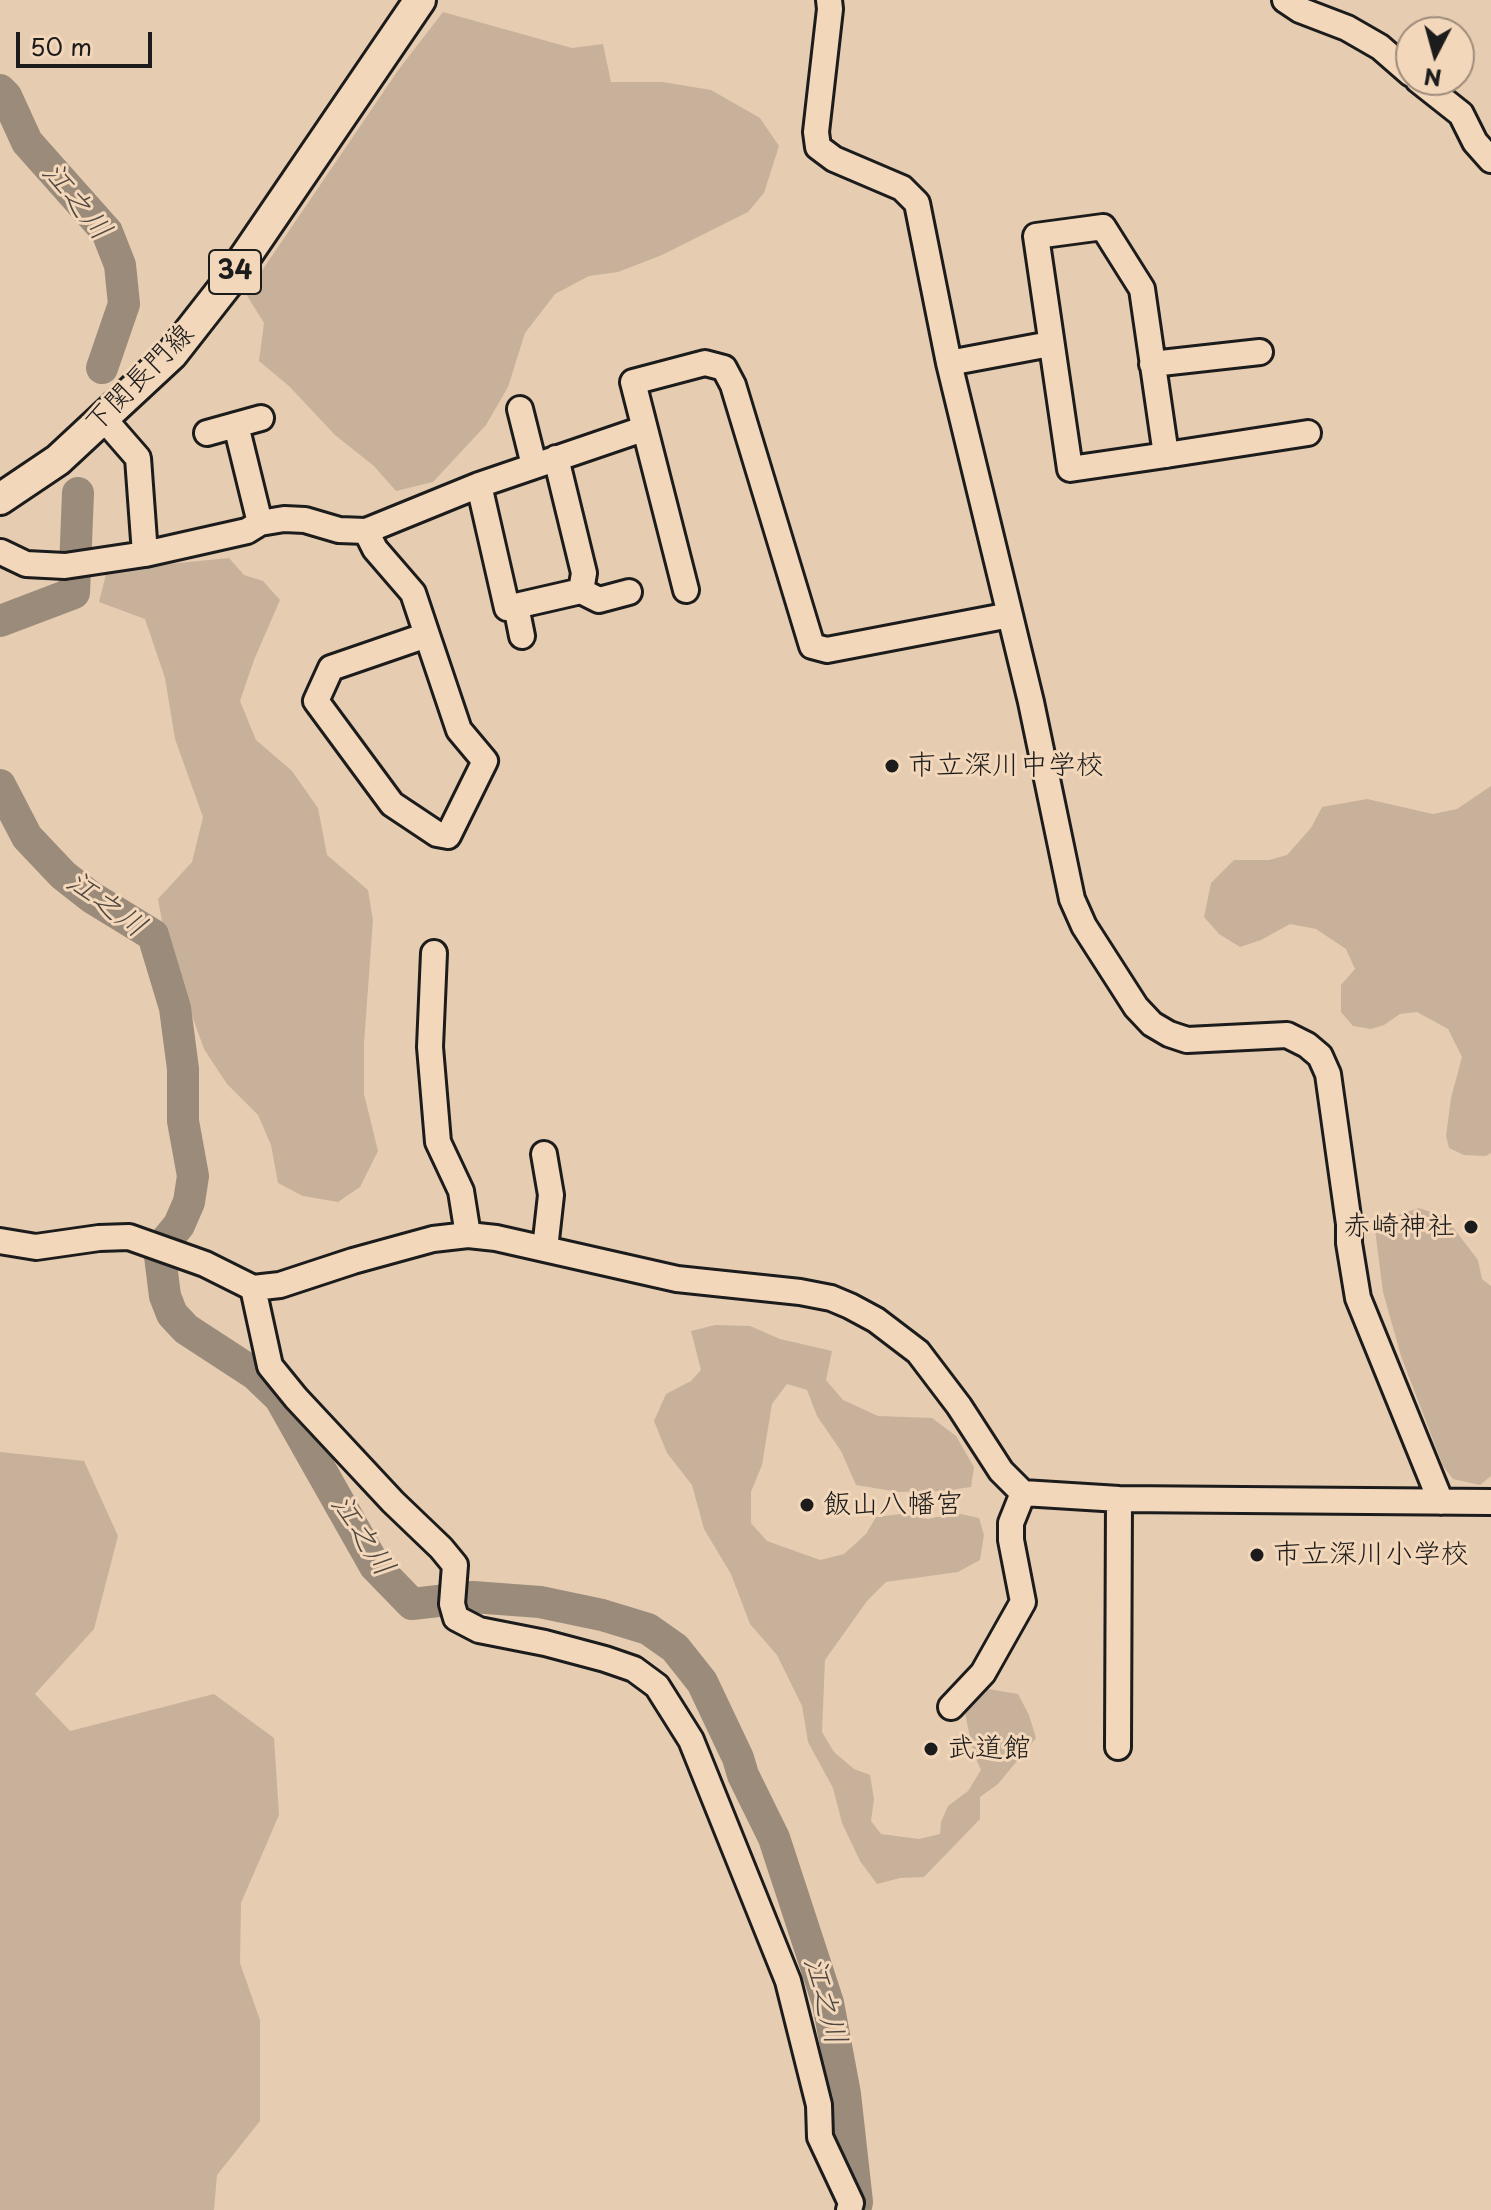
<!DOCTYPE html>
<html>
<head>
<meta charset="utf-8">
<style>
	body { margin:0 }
	#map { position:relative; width:1491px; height:2210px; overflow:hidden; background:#e6ccb0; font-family:"Playpen Sans",sans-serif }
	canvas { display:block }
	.north { position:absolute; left:1395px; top:16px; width:80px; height:80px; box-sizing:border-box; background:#f3d7ba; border:2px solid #9d8c7b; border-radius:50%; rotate:186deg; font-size:22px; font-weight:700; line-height:32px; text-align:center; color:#1c1c1c }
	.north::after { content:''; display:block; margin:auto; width:28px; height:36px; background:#1c1c1c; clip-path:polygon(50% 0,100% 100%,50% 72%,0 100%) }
	.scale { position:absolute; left:16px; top:32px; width:136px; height:36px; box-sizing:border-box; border:4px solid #1c1c1c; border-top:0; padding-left:10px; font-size:24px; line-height:28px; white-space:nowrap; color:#1c1c1c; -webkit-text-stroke:6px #f3d7ba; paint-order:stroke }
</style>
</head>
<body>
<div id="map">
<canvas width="1491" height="2210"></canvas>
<div class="north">N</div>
<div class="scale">50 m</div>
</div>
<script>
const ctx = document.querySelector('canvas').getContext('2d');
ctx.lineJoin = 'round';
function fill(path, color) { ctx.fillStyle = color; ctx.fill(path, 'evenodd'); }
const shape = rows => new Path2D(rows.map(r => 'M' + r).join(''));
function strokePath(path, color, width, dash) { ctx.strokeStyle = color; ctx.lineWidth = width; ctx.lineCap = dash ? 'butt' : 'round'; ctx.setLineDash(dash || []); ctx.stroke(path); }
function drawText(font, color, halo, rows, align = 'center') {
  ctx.font = font + ' "Playpen Sans","Klee One",sans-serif'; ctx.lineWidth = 6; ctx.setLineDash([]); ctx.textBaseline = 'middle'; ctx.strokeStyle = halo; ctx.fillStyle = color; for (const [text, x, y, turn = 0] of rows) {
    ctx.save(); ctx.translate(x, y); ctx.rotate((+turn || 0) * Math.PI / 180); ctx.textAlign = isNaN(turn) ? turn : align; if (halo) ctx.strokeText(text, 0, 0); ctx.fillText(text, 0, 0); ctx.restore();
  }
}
fill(shape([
	[443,12,572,48,603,44,611,82,663,82,711,90,760,118,779,146,764,193,748,212,662,255,618,272,589,276,555,294,525,333,508,387,486,425,433,482,396,491,374,466,335,435,289,386,259,361,264,323,246,294,399,69],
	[229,558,244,575,263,581,280,600,254,660,240,701,256,740,292,771,318,808,327,855,368,890,373,920,364,1043,364,1094,378,1151,360,1187,338,1202,303,1196,278,1183,271,1145,258,1115,227,1084,204,1049,166,943,158,899,192,862,203,817,175,739,165,678,145,619,99,602,107,570],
	[1491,786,1491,1153,1486,1156,1464,1155,1449,1148,1446,1136,1451,1098,1462,1057,1448,1029,1417,1012,1400,1014,1384,1025,1371,1029,1353,1026,1341,1012,1341,985,1355,969,1346,949,1316,929,1290,924,1261,940,1240,947,1219,934,1204,917,1211,883,1234,860,1269,860,1287,855,1311,828,1322,807,1367,799,1433,814,1457,809],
	[1419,1208,1445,1217,1478,1260,1482,1279,1491,1286,1491,1476,1480,1485,1453,1479,1443,1466,1401,1356,1383,1292,1375,1230,1395,1216],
	[715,1325,750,1326,780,1339,832,1351,826,1380,843,1400,878,1416,932,1418,956,1436,974,1467,971,1487,944,1491,899,1492,856,1485,841,1451,817,1416,807,1390,787,1384,772,1404,762,1465,751,1492,751,1523,767,1541,820,1560,844,1554,866,1534,876,1517,901,1514,928,1519,956,1513,979,1518,984,1535,980,1560,958,1572,886,1582,867,1601,825,1660,822,1732,834,1752,854,1769,870,1775,874,1799,871,1821,881,1834,919,1839,940,1834,941,1822,948,1806,968,1791,981,1770,973,1752,965,1713,988,1689,1018,1694,1029,1715,1036,1738,998,1784,980,1797,980,1819,924,1877,900,1878,877,1884,860,1861,842,1823,833,1788,808,1742,802,1706,777,1655,750,1624,731,1574,704,1529,692,1485,667,1453,654,1421,666,1394,691,1381,701,1370,691,1331],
	[0,1452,84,1461,118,1536,94,1629,35,1694,70,1731,214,1694,274,1738,279,1815,241,1903,240,1963,260,2020,260,2121,217,2175,214,2210,0,2210]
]), '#c8b19b');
strokePath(shape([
	[0,90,6,96,27,142,107,232,120,265,124,304,102,368],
	[0,621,74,593,78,493],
	[0,785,27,837,63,875,91,897,153,935,175,1008,183,1069,183,1121,193,1176,189,1202,179,1225,165,1242,160,1256,165,1296,172,1314,186,1329,255,1374,280,1398,375,1566,412,1604,473,1597,540,1602,602,1615,648,1629,675,1648,702,1682,738,1758,743,1775,774,1838,828,2003,845,2094,857,2202,855,2210]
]), '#9b8b7a', 32);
const minor = shape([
	[829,0,830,9,816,132,818,147,834,159,902,188,917,203,949,363,1031,702,1072,899,1084,926,1136,1007,1152,1024,1169,1034,1187,1040,1287,1035,1307,1045,1320,1056,1328,1074,1349,1224,1349,1243,1358,1298,1441,1502],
	[1285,0,1300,10,1347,28,1380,47,1411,74],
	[1418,80,1461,114,1475,142,1491,160],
	[949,363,1050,344],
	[1152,364,1260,352],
	[520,409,534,465],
	[104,419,138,458,145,554],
	[236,425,260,523],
	[207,433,261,418],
	[1166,455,1142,289,1103,227,1036,236,1070,469,1166,455,1308,433],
	[479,485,507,608,581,591,584,573,556,458],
	[366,531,375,549,413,593,427,635,459,730,485,761,448,836,437,834,392,804,316,701,331,668,427,635],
	[1,552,26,564,65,566,145,554,247,531,260,523,284,519,305,520,339,530,366,531,479,485,643,429],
	[686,590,633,382,705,363,724,368,733,385,812,646,827,650,1010,615],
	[581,591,599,600,629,592],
	[516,606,522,636],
	[434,953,430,1047,438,1142,461,1191,468,1235],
	[544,1154,551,1195,545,1249],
	[0,1241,36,1247,99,1238,129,1237,205,1264,253,1288,280,1285,353,1261,433,1239,468,1235,496,1238,677,1279,800,1292,831,1298,850,1306,876,1320,918,1352,959,1406,1001,1471,1023,1493,1119,1499,1491,1502],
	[253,1288,270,1366,296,1398,393,1502,441,1548,455,1565,452,1604,456,1618,479,1630,545,1643,605,1659,634,1669,657,1686,691,1740,788,1981,819,2105,820,2137,851,2203,849,2210],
	[951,1707,983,1673,1023,1602,1011,1540,1011,1523,1023,1493],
	[1118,1747,1119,1499]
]);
const major = shape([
	[0,499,58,460,172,354,226,285,420,0]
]);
strokePath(minor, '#1c1c1c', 30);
strokePath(major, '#1c1c1c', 36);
strokePath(minor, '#f3d7ba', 24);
strokePath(major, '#f3d7ba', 30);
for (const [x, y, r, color] of [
	[892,766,8,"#1c1c1c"],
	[1471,1227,8,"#1c1c1c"],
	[807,1505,8,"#1c1c1c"],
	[1257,1555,8,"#1c1c1c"],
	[931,1749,8,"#1c1c1c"]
]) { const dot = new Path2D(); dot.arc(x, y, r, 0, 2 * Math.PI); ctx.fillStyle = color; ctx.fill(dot); strokePath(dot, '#f3d7ba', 3); }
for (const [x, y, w] of [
	[235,272,52]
]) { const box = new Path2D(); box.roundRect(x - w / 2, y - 22, w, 44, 6); ctx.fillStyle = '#f3d7ba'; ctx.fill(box); strokePath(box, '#1c1c1c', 2); }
drawText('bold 26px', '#1c1c1c', null, [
	["34",235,272]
]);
drawText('28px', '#1c1c1c', '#f3d7ba', [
	["下関長門線",140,379,-45]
]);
drawText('28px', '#1c1c1c', '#f3d7ba', [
	["市立深川中学校",908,766],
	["赤崎神社",1455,1227,"right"],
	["飯山八幡宮",823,1505],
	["市立深川小学校",1273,1555],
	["武道館",947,1749]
], 'left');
drawText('italic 30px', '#4f4842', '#f3d7ba', [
	["江之川",76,202,51],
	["江之川",106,905,36],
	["江之川",362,1536,57],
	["江之川",824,2001,75]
]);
</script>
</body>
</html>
